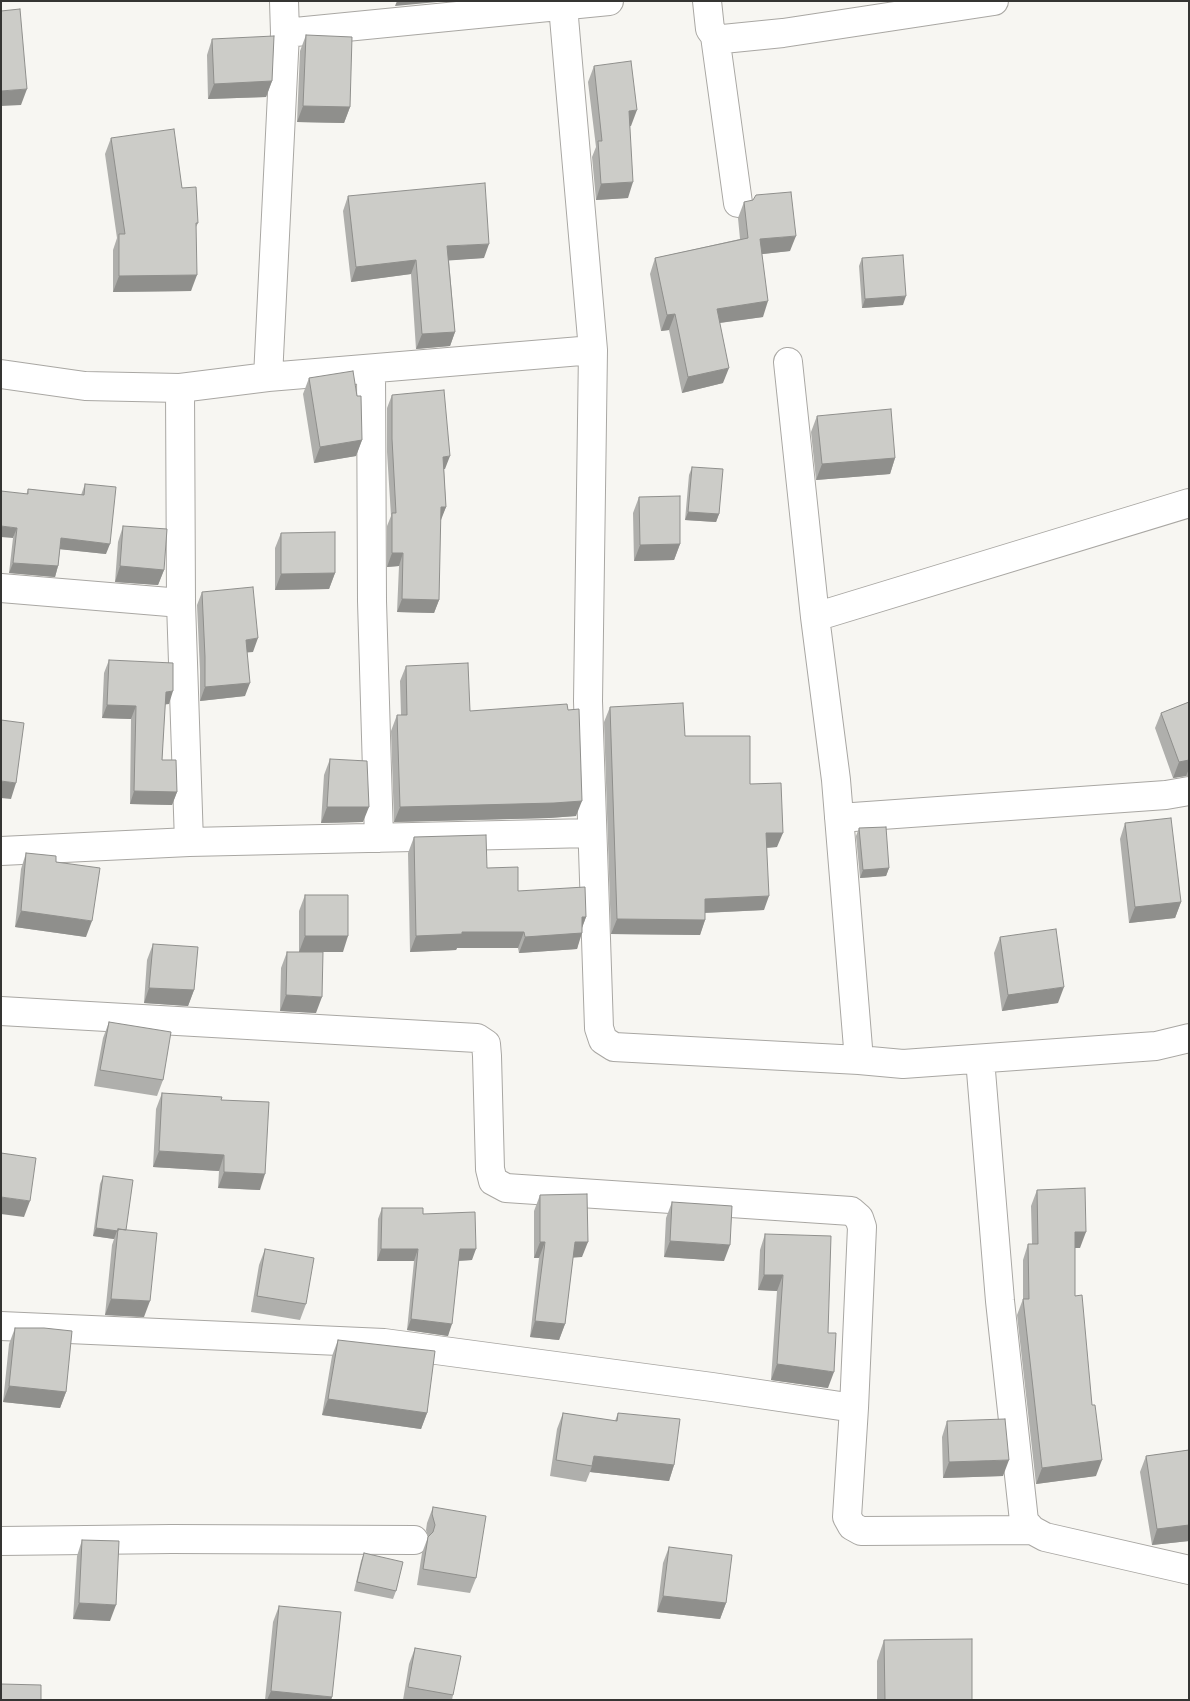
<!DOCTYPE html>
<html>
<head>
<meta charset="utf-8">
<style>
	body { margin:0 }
	#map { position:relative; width:1190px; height:1701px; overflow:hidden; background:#f7f6f2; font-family:Signika,sans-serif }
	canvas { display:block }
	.frame { position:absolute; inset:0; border:2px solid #353533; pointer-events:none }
</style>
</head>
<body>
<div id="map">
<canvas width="1190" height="1701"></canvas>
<div class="frame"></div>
</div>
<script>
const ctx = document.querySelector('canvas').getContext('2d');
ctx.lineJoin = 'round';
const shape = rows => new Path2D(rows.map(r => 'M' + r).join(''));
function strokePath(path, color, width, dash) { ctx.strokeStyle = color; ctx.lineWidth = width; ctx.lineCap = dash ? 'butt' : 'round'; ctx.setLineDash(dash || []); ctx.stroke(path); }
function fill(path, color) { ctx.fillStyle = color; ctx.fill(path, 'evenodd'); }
const street = shape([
	[707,1,710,29,715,36,723,39,783,33,994,1],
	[285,33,609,1],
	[715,36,738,203],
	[593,350,588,701,599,1028,603,1040,614,1047,859,1060,903,1064,1156,1046,1189,1038],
	[788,362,815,617,836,780,859,1060],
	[371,369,372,601,379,838],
	[1,374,85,386,180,388],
	[268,377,593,350,563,6],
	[1,588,181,603],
	[815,617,1189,503],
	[839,818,1166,795,1189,791],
	[189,842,592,833],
	[1,851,189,842,181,603,180,388,268,377,285,33,284,1],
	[1,1011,477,1038,486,1044,487,1056,490,1169,493,1181,506,1188,851,1211,859,1218,862,1227,854,1408,847,1517,852,1526,861,1531,1032,1530],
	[980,1059,1000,1301,1024,1521,1032,1530,1045,1537,1189,1570],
	[1,1326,384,1343,712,1387,854,1408],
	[1,1541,171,1539,414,1540]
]);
strokePath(street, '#a9a7a3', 30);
strokePath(street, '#fff', 28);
fill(shape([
	[306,35,350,107,344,123,297,122,300,51],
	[212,39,272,81,266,97,208,99,207,55],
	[594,66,631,126,630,126,628,198,596,200,592,157,596,147,588,82],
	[111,138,182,188,198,223,196,227,191,291,113,292,113,250,117,238,105,154],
	[348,196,484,258,449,260,455,332,450,346,416,349,411,274,351,282,343,211],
	[744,202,790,251,762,254,763,317,720,323,723,383,682,393,669,330,661,331,650,274,655,258,740,239,738,218],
	[862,258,903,305,862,308,859,266],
	[309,378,362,440,356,456,314,463,303,394],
	[392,395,445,469,444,469,446,507,440,520,439,600,434,613,397,612,399,566,387,567,387,526,391,516,387,452,387,408],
	[817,416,895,458,890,474,816,480,811,432],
	[692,467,719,514,716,522,685,520,689,475],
	[85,484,106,554,60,549,58,566,55,577,9,573,13,538,28,489,81,495],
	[639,497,680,544,674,560,634,561,633,513],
	[123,526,164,570,158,585,115,582,118,542],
	[281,533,335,573,329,589,275,590,275,548],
	[202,592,253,652,247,652,245,696,200,701,200,671,197,605],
	[109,660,169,704,165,704,162,760,177,792,172,805,130,804,131,719,102,718,104,673],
	[406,666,470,711,576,816,549,818,394,822,391,731,397,715,401,715,400,681],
	[1189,702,1189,776,1186,776,1173,778,1155,728,1161,713],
	[610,707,685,736,750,784,777,847,767,848,764,910,705,913,705,920,700,935,611,934,604,722],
	[330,759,363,822,321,823,324,775],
	[1125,823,1181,902,1175,918,1129,923,1120,839],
	[859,828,889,868,886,876,860,878,856,836],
	[414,837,487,868,518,891,586,917,582,928,577,949,519,953,518,948,457,948,456,950,410,952,408,853],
	[26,853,56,862,86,937,15,927,21,869],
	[305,895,343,952,299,952,299,911],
	[1000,937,1058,1003,1002,1011,994,953],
	[153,944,194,990,188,1006,144,1003,147,960],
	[287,952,316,1013,280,1011,281,968],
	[109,1022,163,1080,157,1096,94,1086,103,1038],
	[162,1093,221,1100,260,1190,218,1188,219,1171,153,1167,156,1109],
	[103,1176,126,1230,144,1317,105,1315,112,1245,114,1239,93,1236,100,1184],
	[1037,1190,1080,1248,1075,1248,1075,1296,1096,1476,1036,1484,1017,1315,1023,1299,1023,1260,1028,1244,1032,1244,1031,1206],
	[540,1195,582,1257,573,1257,565,1324,559,1340,530,1337,539,1258,534,1258,534,1211],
	[672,1202,724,1261,664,1257,666,1218],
	[382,1208,423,1214,472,1260,458,1261,448,1336,407,1330,414,1261,377,1261,378,1219],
	[765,1234,828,1333,828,1388,771,1380,777,1291,758,1290,760,1250],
	[265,1249,306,1304,300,1320,251,1312,259,1265],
	[15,1328,66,1392,60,1408,3,1402,9,1344],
	[338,1340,427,1413,421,1429,322,1415,332,1356],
	[563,1413,615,1421,618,1413,674,1465,669,1481,590,1472,586,1482,550,1476,557,1429],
	[947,1421,1003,1476,943,1478,942,1437],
	[1189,1450,1189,1541,1152,1545,1140,1472,1146,1456],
	[433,1507,476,1578,470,1593,417,1585,422,1553,428,1537,426,1530,427,1523],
	[82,1540,110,1621,73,1619,77,1556],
	[669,1547,726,1603,720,1619,657,1612,663,1563],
	[364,1553,396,1591,393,1599,354,1591,361,1561],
	[279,1606,332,1697,331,1700,265,1700,273,1622],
	[884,1640,972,1700,877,1700,877,1661],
	[415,1648,453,1695,452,1700,403,1700,409,1664]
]), '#afafac');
fill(shape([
	[397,1,448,1,395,6],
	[272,81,266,97,208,99,214,84],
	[27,89,21,105,1,106,1,91],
	[303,106,350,107,344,123,297,122],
	[637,110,631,126,623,127,629,111],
	[633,182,628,198,596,200,601,184],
	[796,236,790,251,754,255,760,239],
	[489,244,484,258,442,261,447,246],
	[416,260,411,274,351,282,356,267],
	[197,275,191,291,113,292,119,276],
	[906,296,903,305,862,308,865,299],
	[768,301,763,317,711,324,717,309],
	[675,314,669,330,661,331,667,315],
	[455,332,450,346,416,349,422,334],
	[729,368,723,383,682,393,688,377],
	[362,440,356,456,314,463,320,447],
	[450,456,445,469,438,470,443,457],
	[895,458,890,474,816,480,822,464],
	[441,507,446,507,441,520,436,520],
	[688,512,719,514,716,522,685,520],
	[1,526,17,528,13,538,1,537],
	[61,538,110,544,106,554,58,549],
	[680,544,674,560,634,561,640,545],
	[392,553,403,553,399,566,387,567],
	[13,563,58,566,55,577,9,573],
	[120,566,164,570,158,585,115,582],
	[335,573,329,589,275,590,281,574],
	[402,599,439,600,434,613,397,612],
	[258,638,253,652,241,653,246,640],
	[250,683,245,696,200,701,205,687],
	[173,691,169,704,161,705,166,692],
	[107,705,136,706,131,719,102,718],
	[1189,760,1189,769,1186,776,1173,778,1179,762],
	[1,781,16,783,11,799,1,798],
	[134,791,177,792,172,805,130,804],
	[582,801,576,816,549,818,394,822,400,807],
	[327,807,369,807,363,822,321,823],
	[766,833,783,833,777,847,761,848],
	[889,868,886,876,860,878,863,870],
	[769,896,764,910,700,913,705,899],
	[1181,902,1175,918,1129,923,1135,907],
	[21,911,92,921,86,937,15,927],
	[582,917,586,917,580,933,582,933,577,949,519,953,525,937],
	[617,919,705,920,700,935,611,934],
	[462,932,524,932,518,948,457,948,456,950,410,952,416,936],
	[305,936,348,936,343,952,299,952],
	[1064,987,1058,1003,1002,1011,1008,995],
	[149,988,194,990,188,1006,144,1003],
	[286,995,322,997,316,1013,280,1011],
	[159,1151,224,1155,219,1171,153,1167],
	[224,1172,265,1174,260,1190,218,1188],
	[1,1197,30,1201,24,1217,1,1214],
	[96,1228,117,1231,114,1239,93,1236],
	[1075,1232,1086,1232,1080,1248,1069,1248],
	[670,1241,730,1245,724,1261,664,1257],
	[540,1242,545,1242,539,1258,534,1258],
	[575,1242,588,1242,582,1257,569,1258],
	[381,1249,418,1249,414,1261,377,1261],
	[460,1249,476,1249,472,1260,455,1261],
	[764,1275,783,1275,777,1291,758,1290],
	[111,1299,150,1301,144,1317,105,1315],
	[411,1319,452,1324,448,1336,407,1330],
	[535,1321,565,1324,559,1340,530,1337],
	[777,1364,834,1372,828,1388,771,1380],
	[9,1386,66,1392,60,1408,3,1402],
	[328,1399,427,1413,421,1429,322,1415],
	[594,1456,674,1465,669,1481,590,1472,592,1466],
	[1009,1460,1003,1476,943,1478,949,1462],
	[1102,1460,1096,1476,1036,1484,1042,1468],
	[1189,1525,1189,1541,1152,1545,1157,1529],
	[663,1596,726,1603,720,1619,657,1612],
	[79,1603,116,1605,110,1621,73,1619],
	[271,1691,332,1697,331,1700,267,1700]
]), '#8f8f8c');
const building = shape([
	[20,9,27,89,1,91,1,11,20,9],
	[306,35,352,37,350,107,303,106,306,35],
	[274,36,272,81,214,84,212,39,274,36],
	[631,61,637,110,629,111,633,182,601,184,598,141,602,141,594,66,631,61],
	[174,129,182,188,196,187,198,223,196,223,197,275,119,276,119,234,125,234,111,138,174,129],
	[485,183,489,244,447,246,455,332,422,334,416,260,356,267,348,196,485,183],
	[791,192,796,236,760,239,768,301,717,309,729,368,688,377,675,314,667,315,655,258,748,238,744,202,753,200,756,195,791,192],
	[903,255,906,296,865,299,862,258,903,255],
	[353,371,357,396,361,396,362,440,320,447,309,378,353,371],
	[444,390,450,456,443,457,446,507,441,507,439,600,402,599,403,553,392,553,392,513,396,513,392,439,392,395,444,390],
	[891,409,895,458,822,464,817,416,891,409],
	[692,467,723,469,719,514,688,512,692,467],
	[85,484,116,487,110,544,61,538,58,566,13,563,17,528,1,526,1,491,28,494,28,489,84,495,85,484],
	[680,496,680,544,640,545,639,497,680,496],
	[123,526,167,529,164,570,120,566,123,526],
	[335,532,335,573,281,574,281,533,335,532],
	[253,587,258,638,246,640,250,683,205,687,205,657,202,592,253,587],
	[109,660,173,663,173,691,166,692,162,760,176,760,177,792,134,791,136,706,107,705,109,660],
	[468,663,470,711,567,704,568,710,579,709,582,801,554,803,400,807,397,715,407,715,406,666,468,663],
	[1189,702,1189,760,1179,762,1161,713,1189,702],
	[683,703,685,736,750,736,750,784,781,783,783,833,766,833,769,896,705,899,705,920,617,919,610,707,683,703],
	[1,720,24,723,16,783,1,781,1,720],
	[330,759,367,761,369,807,327,807,330,759],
	[1171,818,1181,902,1135,907,1125,823,1171,818],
	[886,827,889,868,863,870,859,828,886,827],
	[486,835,487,868,518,867,518,891,585,887,586,917,582,917,582,933,525,937,524,932,462,932,462,934,416,936,414,837,486,835],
	[26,853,56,856,56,862,100,868,92,921,21,911,26,853],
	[305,895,348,895,348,936,305,936,305,895],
	[1056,929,1064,987,1008,995,1000,937,1056,929],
	[153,944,198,947,194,990,149,988,153,944],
	[287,952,323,952,322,997,286,995,287,952],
	[109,1022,171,1032,163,1080,100,1070,109,1022],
	[162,1093,222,1097,221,1100,269,1102,265,1174,224,1172,224,1155,159,1151,162,1093],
	[1,1153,36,1158,30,1201,1,1197,1,1153],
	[103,1176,133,1180,126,1230,118,1229,118,1231,96,1228,103,1176],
	[1085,1188,1086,1232,1075,1232,1075,1296,1082,1295,1092,1405,1095,1405,1102,1460,1042,1468,1023,1299,1029,1299,1028,1244,1038,1244,1037,1190,1085,1188],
	[587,1194,588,1242,575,1242,565,1324,535,1321,545,1242,540,1242,540,1195,587,1194],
	[672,1202,732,1206,730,1245,670,1241,672,1202],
	[382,1208,423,1208,423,1214,475,1212,476,1249,460,1249,452,1324,411,1319,418,1249,381,1249,382,1208],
	[118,1229,157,1233,150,1301,111,1299,118,1229],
	[765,1234,831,1236,828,1333,836,1333,834,1372,777,1364,783,1275,764,1275,765,1234],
	[265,1249,314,1258,306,1304,257,1296,265,1249],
	[15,1328,44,1328,72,1331,66,1392,9,1386,15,1328],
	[338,1340,435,1351,427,1413,328,1399,338,1340],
	[563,1413,617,1421,618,1413,680,1419,674,1465,594,1456,592,1466,556,1460,563,1413],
	[1005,1419,1009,1460,949,1462,947,1421,1005,1419],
	[1189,1450,1189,1525,1157,1529,1146,1456,1189,1450],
	[433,1507,486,1516,476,1578,423,1569,428,1537,433,1532,435,1525,432,1514,433,1507],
	[82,1540,119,1541,116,1605,79,1603,82,1540],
	[669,1547,732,1555,726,1603,663,1596,669,1547],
	[364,1553,403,1562,396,1591,357,1582,364,1553],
	[279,1606,341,1612,332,1697,271,1691,279,1606],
	[972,1639,972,1700,885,1700,884,1640,972,1639],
	[415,1648,461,1656,453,1695,408,1687,415,1648],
	[1,1684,41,1685,41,1700,1,1700,1,1684]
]);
fill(building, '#ccccc8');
strokePath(building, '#8f8f8c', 1);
</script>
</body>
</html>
